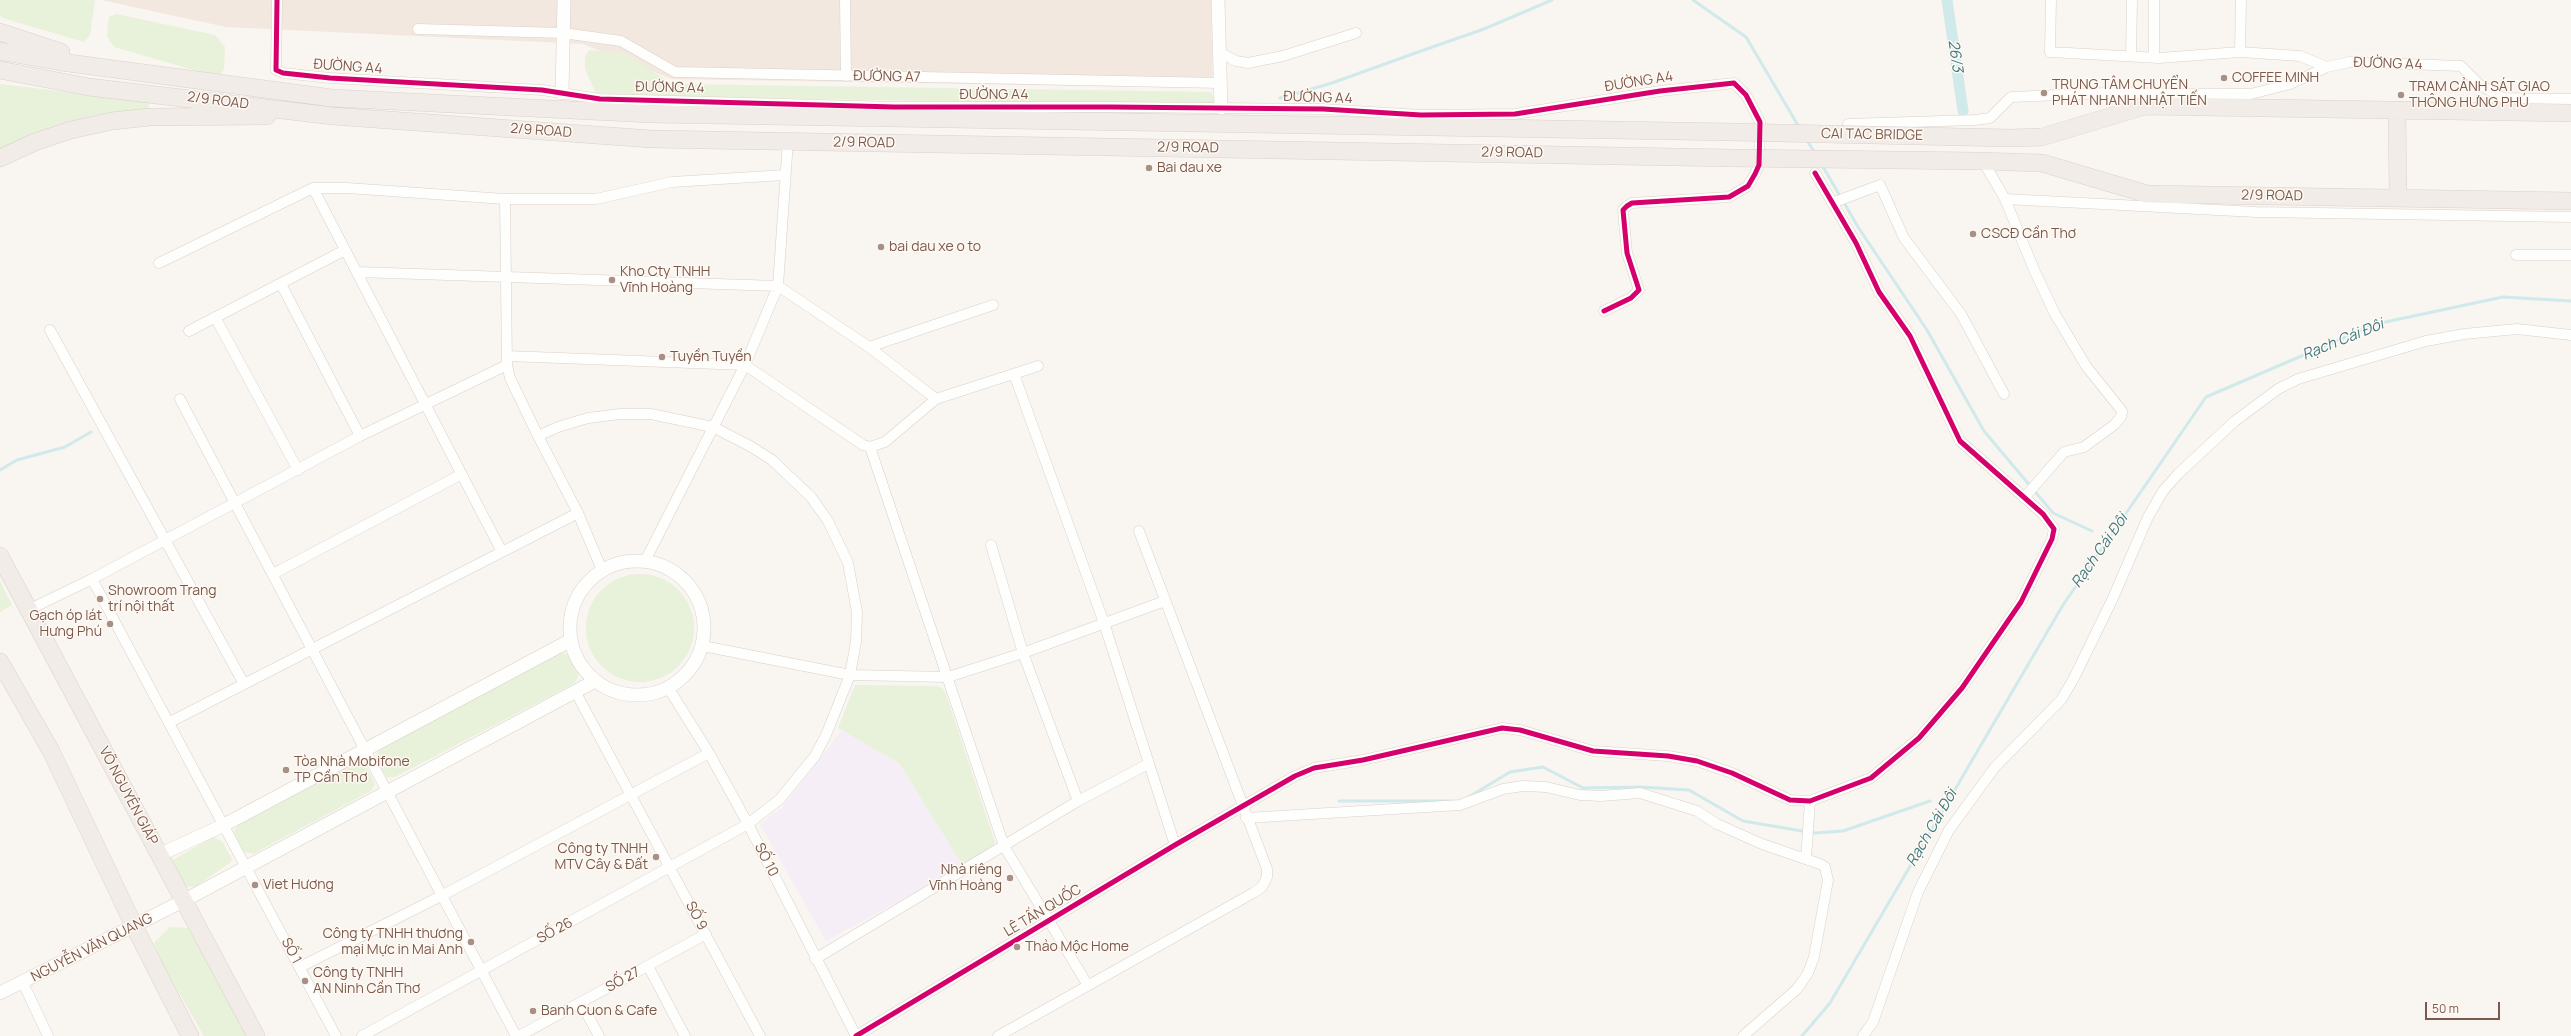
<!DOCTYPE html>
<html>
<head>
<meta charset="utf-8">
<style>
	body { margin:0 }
	#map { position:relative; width:2571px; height:1036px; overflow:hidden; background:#f9f5f0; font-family:Manrope,sans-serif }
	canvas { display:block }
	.scale { position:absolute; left:2425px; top:1002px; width:75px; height:18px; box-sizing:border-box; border:2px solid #7b594c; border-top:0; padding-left:5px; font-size:12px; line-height:14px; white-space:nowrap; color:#7b594c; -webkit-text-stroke:3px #fff9f3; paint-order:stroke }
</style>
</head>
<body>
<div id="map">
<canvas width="2571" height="1036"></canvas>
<div class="scale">50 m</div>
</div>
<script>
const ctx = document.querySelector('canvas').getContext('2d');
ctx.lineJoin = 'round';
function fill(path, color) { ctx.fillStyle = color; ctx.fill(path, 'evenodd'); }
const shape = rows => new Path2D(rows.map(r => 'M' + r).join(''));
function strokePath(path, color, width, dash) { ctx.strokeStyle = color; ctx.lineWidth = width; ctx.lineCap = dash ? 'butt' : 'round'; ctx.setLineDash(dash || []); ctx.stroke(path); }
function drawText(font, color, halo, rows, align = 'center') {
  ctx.font = font + ' Manrope,sans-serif'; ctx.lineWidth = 3; ctx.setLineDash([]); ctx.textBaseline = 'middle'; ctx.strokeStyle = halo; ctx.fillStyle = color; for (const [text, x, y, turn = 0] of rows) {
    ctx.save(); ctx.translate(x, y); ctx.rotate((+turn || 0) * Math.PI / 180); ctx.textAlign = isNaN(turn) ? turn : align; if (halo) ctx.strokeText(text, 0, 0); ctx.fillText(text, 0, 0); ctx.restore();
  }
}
fill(shape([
	[101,0,1211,0,1213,88,672,79,583,44,226,27]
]), '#f3e8df');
fill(shape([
	[842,730,899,763,963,866,826,941,760,824,783,807]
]), '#f5eef6');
fill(shape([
	[0,0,95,0,90,35,84,42,6,19,0,16],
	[116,14,215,35,225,47,224,69,220,75,214,76,114,47,107,36,109,17],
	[589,50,625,53,669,82,678,84,1211,92,1216,102,1213,106,648,96,596,93,585,69,585,57],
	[0,84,149,102,149,108,71,126,0,154],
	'586 628a54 54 0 1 1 108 0a54 54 0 1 1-108 0Z',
	[0,581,12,605,0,612],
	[558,653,565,653,570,656,579,673,575,683,395,777,386,777,376,756,381,747],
	[855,685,937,686,942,688,946,694,995,842,993,847,963,866,899,763,838,728],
	[357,760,365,764,375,784,371,791,253,854,242,851,234,832,238,824],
	[213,837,222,841,232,859,231,862,195,887,184,886,173,860],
	[170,927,188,928,249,1036,204,1036,164,967,154,943]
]), '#e8f1da');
strokePath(shape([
	[1693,0,1746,37,1799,127],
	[1280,98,1332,83,1421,51,1484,29,1552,0],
	[1806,139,1815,153],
	[1822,165,1858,227,1927,330,1984,431,2053,513,2092,531],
	[0,470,17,460,65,447,91,432],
	[1467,798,1510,772,1543,767,1583,788,1641,787,1689,790,1743,821,1814,833,1843,831,1930,801],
	[1339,801,1452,801],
	[1802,1036,1830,1003,2063,605,2206,397,2376,324,2503,297,2571,301]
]), '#d0eaeb', 3);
strokePath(shape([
	[1947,0,1963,111]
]), '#d0eaeb', 11);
const minor = shape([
	[277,0,276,70,283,73,330,78,542,90,600,99,894,107,1110,107,1323,109,1421,115,1515,114,1660,91,1734,83,1746,95,1760,122,1759,165,1755,174,1748,186,1729,197,1632,203,1627,206,1623,210,1627,253,1639,290,1631,298,1604,311],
	[845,0,846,76],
	[2051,0,2050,52,2159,58,2240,52,2241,0],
	[418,29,563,33,621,41,675,72,1220,83],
	[1219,52,1236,61,1248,63,1283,56,1356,33],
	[2240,52,2300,56,2327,67],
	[2131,56,2132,0],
	[2154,57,2154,0],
	[1848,124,1975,120,1990,118,2011,97,2106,93,2251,94,2290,84,2327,67,2350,62,2461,66,2480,85,2503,98,2571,99],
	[1983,161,2005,199,2035,272,2055,314,2086,366,2122,411,2121,417,2114,425,2084,447,2064,452,2024,498],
	[313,188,502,552],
	[505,199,507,365,510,378,538,436,578,513,602,570],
	[2005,199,2256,212,2571,217],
	[1832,203,1880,185,1904,238,1961,314,2004,394],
	[2516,255,2571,255],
	[159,263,313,188,347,188,505,199,596,199,672,182,785,175],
	[357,272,778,286,869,347,936,399,885,442,870,447,863,445,745,365,507,356],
	[281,284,360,436],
	[215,317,298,470],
	[50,330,244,684],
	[189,331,345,250],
	[869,347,993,305],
	[1014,374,1104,623,1175,845],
	[180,399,516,1036],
	[936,399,1038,366],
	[870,447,1004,846,1087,984],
	[991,545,1023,653,1078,801],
	[645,561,745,365,778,286,788,141],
	[273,574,462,474],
	[92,579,336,1036],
	[28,610,92,579,360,436,507,365],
	[703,646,850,675,948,677,1023,653,1165,601],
	[669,689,709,753,748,824,856,1036],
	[575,691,760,1036],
	[170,722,578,513],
	[1246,818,1460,805,1503,789,1523,786,1546,787,1580,795,1601,796,1640,793,1697,811,1717,824,1762,844,1820,864,1825,867,1828,880,1814,957,1808,973,1797,989,1743,1036],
	[1806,859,1810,801],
	[815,959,1078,801,1148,764],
	[648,966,685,1036],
	[300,967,443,895,709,753],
	[23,983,48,1036],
	[581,1003,599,1036],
	[362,1036,748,824,780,799,815,756,826,735,850,675,856,642,857,612,848,563,828,521,811,497,772,460,750,446,713,427,651,414,620,414,588,418,558,427,538,436],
	[519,1036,706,934],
	[856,1036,1175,845,1295,776,1314,768,1363,760,1502,728,1520,730,1593,751,1668,756,1697,761,1732,773,1790,800,1810,801,1871,778,1919,738,1962,688,2021,602,2052,539,2054,529,2043,514,1960,441,1910,336,1879,292,1856,243,1815,173],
	[998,1036,1253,893,1262,887,1267,877,1267,869,1139,531],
	[1863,1036,1873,1022,1918,892,1949,830,1995,767,2061,700,2074,678,2113,598,2148,517,2163,491,2178,474,2235,421,2278,389,2298,379,2426,341,2464,334,2517,329,2571,335]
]);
const tertiary = shape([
	[1218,0,1221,108],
	[562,93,564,0],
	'570 628a67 67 0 1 1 134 0a67 67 0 1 1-134 0Z',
	[159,855,224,825,571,640],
	[0,993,183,901,595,681]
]);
const trunk = shape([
	[0,32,61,52],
	[0,51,61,62,332,98,651,114,1733,132],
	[0,70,89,87,333,116,651,139,1733,158],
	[2397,110,2398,198],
	[2010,138,2042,137,2145,106,2571,113],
	[0,158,35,142,71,130,112,121,150,117,267,116],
	[1978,161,2042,163,2147,194,2571,201],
	[0,556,256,1036],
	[0,662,51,751,134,926,190,1036]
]);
strokePath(minor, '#d9d0cc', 11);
strokePath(tertiary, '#d9d0cc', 14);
strokePath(trunk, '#dad0cb', 18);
strokePath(minor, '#fefefd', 10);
strokePath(tertiary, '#fefefd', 13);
strokePath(trunk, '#f2ece8', 17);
const trunkBridge = shape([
	[1733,132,2010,138],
	[1733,158,1978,161]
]);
strokePath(trunkBridge, '#dad0cb', 18, []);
strokePath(trunkBridge, '#f2ece8', 17);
strokePath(shape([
	[277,0,276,70,283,73,330,78,542,90,600,99,894,107,1110,107,1323,109,1421,115,1515,114,1660,91,1734,83,1746,95,1760,122,1759,165,1755,174,1748,186,1729,197,1632,203,1627,206,1623,210,1627,253,1639,290,1631,298,1604,311],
	[856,1036,1175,845,1295,776,1314,768,1363,760,1502,728,1520,730,1593,751,1668,756,1697,761,1732,773,1790,800,1810,801,1871,778,1919,738,1962,688,2021,602,2052,539,2054,529,2043,514,1960,441,1910,336,1879,292,1856,243,1815,173]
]), '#d6006c', 5);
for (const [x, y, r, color] of [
	[2224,78,4,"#a79085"],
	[2044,93,4,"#a79085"],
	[2401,95,4,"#a79085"],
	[1149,168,4,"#a79085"],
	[1973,234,4,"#a79085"],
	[881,247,4,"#a79085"],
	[612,280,4,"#a79085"],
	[662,357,4,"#a79085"],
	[100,599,4,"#a79085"],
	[110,624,4,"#a79085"],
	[286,770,4,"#a79085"],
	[656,857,4,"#a79085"],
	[1010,878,4,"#a79085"],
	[255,885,4,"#a79085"],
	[471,942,4,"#a79085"],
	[1017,947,4,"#a79085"],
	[305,981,4,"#a79085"],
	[533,1011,4,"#a79085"]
]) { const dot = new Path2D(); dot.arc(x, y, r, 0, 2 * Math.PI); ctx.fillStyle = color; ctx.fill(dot); strokePath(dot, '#fff9f3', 1.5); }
drawText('14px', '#7b594c', '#fff9f3', [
	["ĐƯỜNG A4",2388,64,2],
	["ĐƯỜNG A4",348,67,4],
	["ĐƯỜNG A7",887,77,1],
	["ĐƯỜNG A4",1639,82,-9],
	["ĐƯỜNG A4",670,88,1],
	["ĐƯỜNG A4",994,95],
	["ĐƯỜNG A4",1318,98,2],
	["2/9 ROAD",218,101,7],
	["2/9 ROAD",541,131,4],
	["CAI TAC BRIDGE",1872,135,1],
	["2/9 ROAD",864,143,1],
	["2/9 ROAD",1188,148,1],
	["2/9 ROAD",1512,153,1],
	["2/9 ROAD",2272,196,1],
	["VÕ NGUYÊN GIÁP",128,796,62],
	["SỐ 10",766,860,63],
	["LÊ TẤN QUỐC",1043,911,-31],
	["SỐ 9",696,916,62],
	["SỐ 26",555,931,-28],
	["NGUYỄN VĂN QUANG",92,948,-27],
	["SỐ 1",291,951,62],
	["SỐ 27",623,980,-29]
]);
drawText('14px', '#7b594c', '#fff9f3', [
	["COFFEE MINH",2232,78],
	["TRUNG TÂM CHUYỂN",2052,85],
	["PHÁT NHANH NHẬT TIẾN",2052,101],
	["TRẠM CẢNH SÁT GIAO",2409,87],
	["THÔNG HƯNG PHÚ",2409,103],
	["Bai dau xe",1157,168],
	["CSCĐ Cần Thơ",1981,234],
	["bai dau xe o to",889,247],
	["Kho Cty TNHH",620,272],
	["Vĩnh Hoàng",620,288],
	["Tuyền Tuyền",670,357],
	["Showroom Trang",108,591],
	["trí nội thất",108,607],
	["Gạch óp lát",102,616,"right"],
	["Hưng Phú",102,632,"right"],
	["Tòa Nhà Mobifone",294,762],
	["TP Cần Thơ",294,778],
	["Công ty TNHH",648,849,"right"],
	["MTV Cây & Đất",648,865,"right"],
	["Nhà riêng",1002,870,"right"],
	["Vĩnh Hoàng",1002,886,"right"],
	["Viet Hương",263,885],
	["Công ty TNHH thương",463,934,"right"],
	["mại Mực in Mai Anh",463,950,"right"],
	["Thảo Mộc Home",1025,947],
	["Công ty TNHH",313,973],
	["AN Ninh Cần Thơ",313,989],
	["Banh Cuon & Cafe",541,1011]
], 'left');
drawText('italic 15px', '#3e7a80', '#fff9f3', [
	["26/3",1955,56,82],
	["Rạch Cái Đôi",2343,340,-22],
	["Rạch Cái Đôi",2100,551,-55],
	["Rạch Cái Đôi",1932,828,-60]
]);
</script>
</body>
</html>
